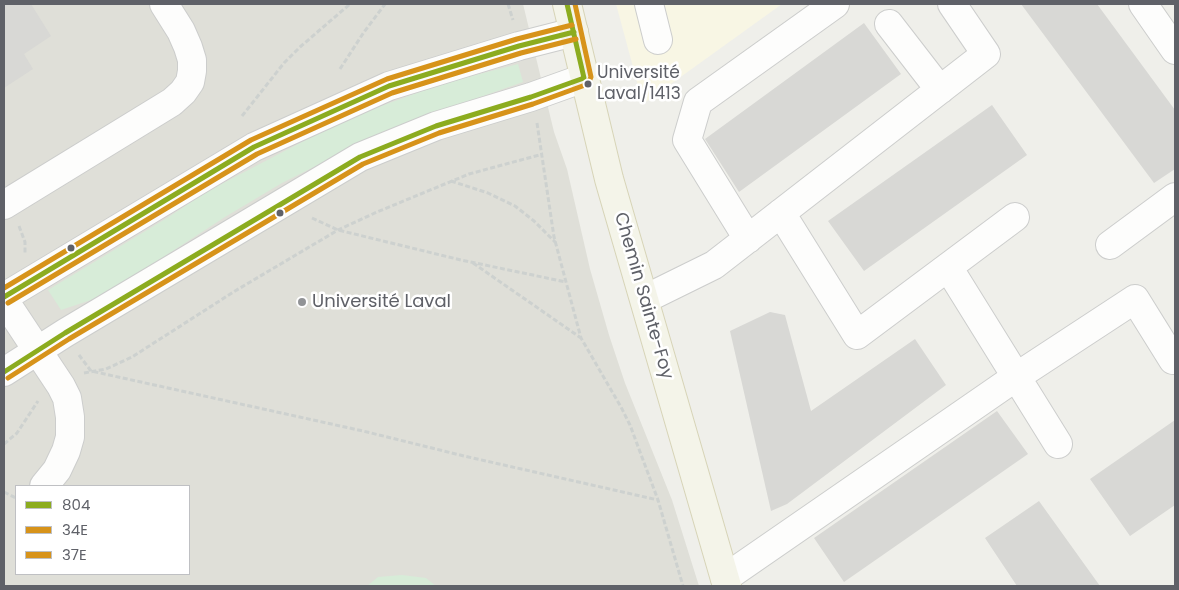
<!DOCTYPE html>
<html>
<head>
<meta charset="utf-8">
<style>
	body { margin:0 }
	#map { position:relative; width:1179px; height:590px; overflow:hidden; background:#efefea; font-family:Poppins,sans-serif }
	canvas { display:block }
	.frame { position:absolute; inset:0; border:5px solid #5f6168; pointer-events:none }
	.legend { position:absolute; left:15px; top:485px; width:175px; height:90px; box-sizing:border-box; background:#fff; border:1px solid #bfc0c3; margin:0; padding:6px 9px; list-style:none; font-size:15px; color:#5f6168 }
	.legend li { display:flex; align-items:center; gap:10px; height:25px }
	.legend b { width:25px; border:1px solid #bfc0c3 }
</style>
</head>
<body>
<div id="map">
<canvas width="1179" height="590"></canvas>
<div class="frame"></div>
<ul class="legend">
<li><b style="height:6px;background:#8cac1f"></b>804</li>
<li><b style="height:6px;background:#d7931a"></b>34E</li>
<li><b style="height:6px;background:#d7931a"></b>37E</li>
</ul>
</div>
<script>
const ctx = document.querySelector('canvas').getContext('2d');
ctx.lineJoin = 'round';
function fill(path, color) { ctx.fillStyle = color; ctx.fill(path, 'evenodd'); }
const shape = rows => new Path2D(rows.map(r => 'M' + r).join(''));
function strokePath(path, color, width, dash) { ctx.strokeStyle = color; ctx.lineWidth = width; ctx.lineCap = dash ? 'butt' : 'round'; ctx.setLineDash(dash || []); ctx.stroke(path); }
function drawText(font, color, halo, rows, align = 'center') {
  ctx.font = font + ' Poppins,sans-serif'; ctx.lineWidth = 5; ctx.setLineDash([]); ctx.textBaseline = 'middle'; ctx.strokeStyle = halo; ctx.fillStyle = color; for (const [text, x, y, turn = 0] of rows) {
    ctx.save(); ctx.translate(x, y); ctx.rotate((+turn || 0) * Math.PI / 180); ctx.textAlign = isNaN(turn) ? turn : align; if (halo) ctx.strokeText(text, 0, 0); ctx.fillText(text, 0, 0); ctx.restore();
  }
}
fill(shape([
	[616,4,782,4,643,104]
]), '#f8f6e4');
fill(shape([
	[4,4,523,4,554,132,567,169,590,269,609,335,625,383,672,500,699,586,4,586],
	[16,486,189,486,189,574,16,574]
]), '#dfdfd8');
fill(shape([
	[518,64,523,82,432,114,350,149,282,183,225,217,136,275,91,300,61,310,48,290,167,218,208,191,346,119,441,84],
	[402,575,426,578,436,586,367,586,378,577]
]), '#d7ecd8');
fill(shape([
	[4,4,31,4,51,36,24,54,33,69,4,88],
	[1021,4,1097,4,1175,110,1175,169,1154,183],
	[864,23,901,74,739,192,705,139],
	[992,105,1027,155,864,271,828,221],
	[770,312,785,315,811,411,915,339,946,385,787,504,771,511,730,331],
	[997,411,1028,454,844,582,814,538],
	[1175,420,1175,505,1130,536,1090,479],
	[1039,501,1100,586,1017,586,985,538]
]), '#d8d8d5');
const minor = shape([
	[649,4,658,40],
	[1143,4,1175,50],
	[889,24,940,90],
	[4,205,172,102,183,92,190,82,192,71,192,60,188,47,181,31,164,4],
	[781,213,857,335,1015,217],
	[748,239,687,140,698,102,835,4],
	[1110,245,1175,197],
	[948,267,1058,444],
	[4,297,254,147,389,86,519,46,574,32],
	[645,299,714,265,986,54,952,4],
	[4,300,61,386,67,398,70,417,70,437,66,451,57,470,44,486],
	[4,372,65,333,360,157,436,126,531,97,584,78],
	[725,578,1016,377,1135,299,1173,360]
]);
const major = shape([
	[567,4,609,179,727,586]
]);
strokePath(minor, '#cccdcc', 30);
strokePath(major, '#d7d4b7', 30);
strokePath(shape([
	[508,4,513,20],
	[340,69,364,32,385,4],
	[242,116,284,63,300,47,350,4],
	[537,123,554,237,581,338,621,407,630,425,658,500,683,586],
	[451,181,488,193,515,206,534,221,556,243],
	[312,218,338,230,461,260,566,282],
	[19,226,25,242,25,254],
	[473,263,581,338],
	[79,355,91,371,363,431,464,456,658,500],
	[84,373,106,369,132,357,235,291,338,230,377,212,469,174,543,154],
	[4,444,17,433,38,401],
	[4,492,16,498]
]), '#cdd1cf', 3, [5, 2.5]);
strokePath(minor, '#fdfdfc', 28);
strokePath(major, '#f4f4e9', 28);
strokePath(shape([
	[4,297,254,147,389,86,519,46,574,32],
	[4,372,65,333,360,157,436,126,531,97,584,78,567,4]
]), '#8cac1f', 5);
strokePath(shape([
	[8,303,257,154,392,93,521,53,576,39],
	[8,378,69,339,363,164,439,133,533,104,588,84,591,77,575,4]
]), '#d7931a', 5);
strokePath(shape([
	[4,288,251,140,387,79,517,39,572,25]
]), '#d7931a', 5);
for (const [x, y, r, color] of [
	[588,84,4.5,"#5f6168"],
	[280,213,4.5,"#5f6168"],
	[71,248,4.5,"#5f6168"],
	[302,302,5,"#919396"]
]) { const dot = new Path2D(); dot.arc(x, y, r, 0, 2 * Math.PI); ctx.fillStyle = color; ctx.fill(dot); strokePath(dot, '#fff', 2); }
drawText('17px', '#5f6168', '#fff', [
	["Université",597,74],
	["Laval/1413",597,95]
], 'left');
drawText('18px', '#5f6168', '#fff', [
	["Chemin Sainte-Foy",643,296,74]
]);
drawText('18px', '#5f6168', '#fff', [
	["Université Laval",312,302]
], 'left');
</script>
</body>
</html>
